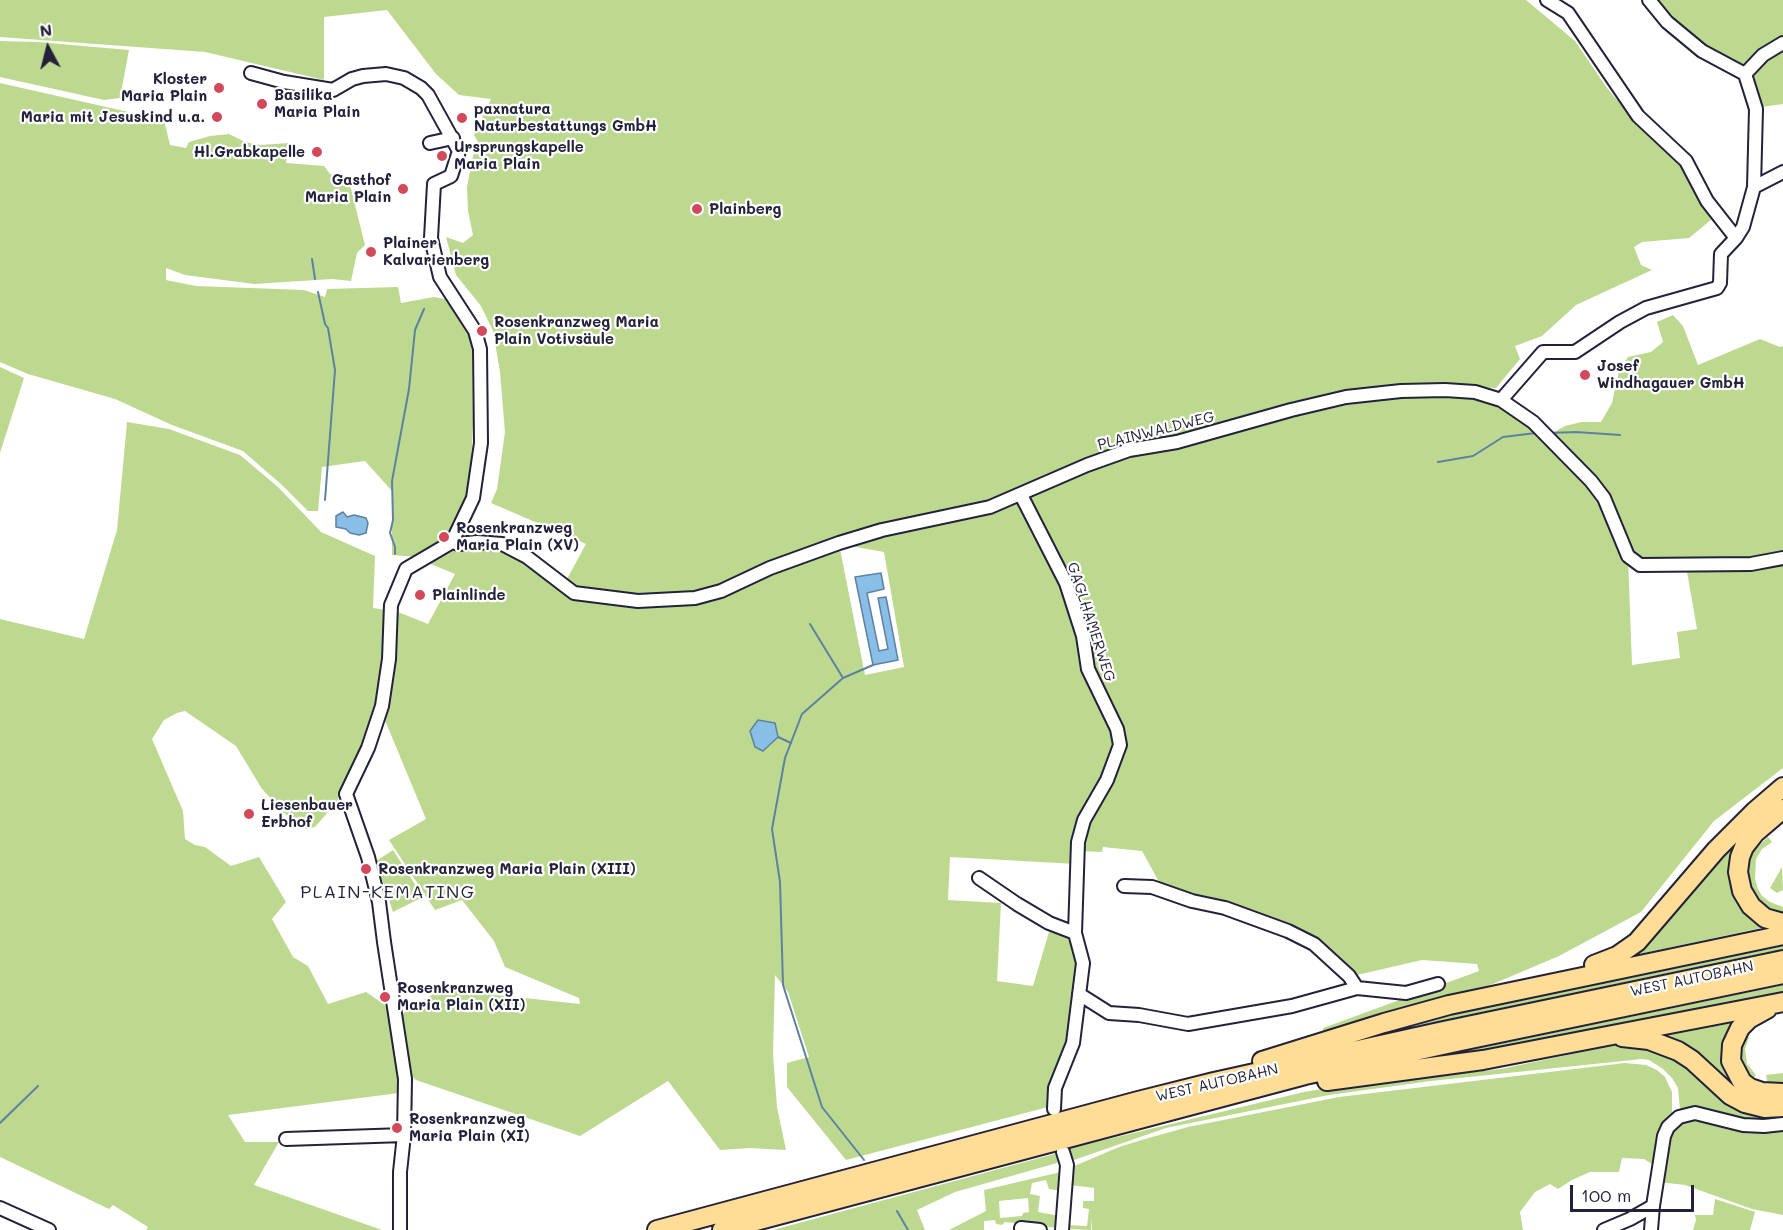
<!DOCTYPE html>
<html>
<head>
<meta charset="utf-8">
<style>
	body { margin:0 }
	#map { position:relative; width:1783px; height:1230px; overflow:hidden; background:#fff; font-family:Mali,sans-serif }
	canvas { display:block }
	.north { position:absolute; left:18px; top:18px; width:60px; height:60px; -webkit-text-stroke:4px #fff; paint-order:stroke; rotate:353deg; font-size:16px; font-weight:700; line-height:24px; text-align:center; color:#22223b }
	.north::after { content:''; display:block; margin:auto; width:21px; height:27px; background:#22223b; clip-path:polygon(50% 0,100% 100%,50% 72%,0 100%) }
	.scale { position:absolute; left:1570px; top:1185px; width:124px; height:27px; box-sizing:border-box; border:3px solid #22223b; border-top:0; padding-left:8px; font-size:18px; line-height:21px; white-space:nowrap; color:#22223b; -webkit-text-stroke:4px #fff; paint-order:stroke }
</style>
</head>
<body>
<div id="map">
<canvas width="1783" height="1230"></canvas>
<div class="north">N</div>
<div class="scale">100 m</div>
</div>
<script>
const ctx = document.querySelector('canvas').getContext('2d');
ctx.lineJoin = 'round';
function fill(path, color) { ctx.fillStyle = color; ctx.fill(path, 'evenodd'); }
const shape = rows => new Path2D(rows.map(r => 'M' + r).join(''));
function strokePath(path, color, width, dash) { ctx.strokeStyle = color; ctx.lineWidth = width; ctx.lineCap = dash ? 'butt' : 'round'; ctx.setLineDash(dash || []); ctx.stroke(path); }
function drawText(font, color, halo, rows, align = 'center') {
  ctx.font = font + ' Mali,sans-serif'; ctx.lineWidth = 4.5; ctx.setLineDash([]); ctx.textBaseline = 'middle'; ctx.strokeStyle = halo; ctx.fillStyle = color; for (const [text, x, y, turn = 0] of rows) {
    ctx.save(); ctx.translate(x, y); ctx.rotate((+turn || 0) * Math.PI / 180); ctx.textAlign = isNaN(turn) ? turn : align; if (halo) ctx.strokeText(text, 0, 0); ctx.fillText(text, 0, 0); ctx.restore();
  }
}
fill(shape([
	[0,0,1526,0,1575,41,1607,88,1638,125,1683,166,1712,219,1689,238,1642,242,1634,247,1641,265,1652,270,1576,305,1542,336,1515,346,1520,359,1496,388,1426,386,1482,398,1512,410,1534,429,1552,448,1554,432,1565,426,1581,422,1601,422,1612,403,1619,371,1628,357,1651,352,1663,342,1657,322,1673,315,1683,326,1698,365,1760,339,1780,347,1783,346,1783,768,1714,821,1641,912,1559,956,1493,984,1324,1035,1323,1028,1479,971,1477,964,1422,960,1357,975,1300,931,1159,882,1142,851,1103,847,1102,852,1077,851,1076,864,950,857,948,900,1001,903,997,981,1033,986,1049,932,1073,940,1079,963,1072,1020,1066,1051,1048,1088,1048,1107,846,1160,787,1087,787,1063,809,1057,788,992,775,975,773,1054,777,1107,786,1150,749,1148,720,1150,668,1081,580,1136,416,1080,411,1075,402,1014,441,989,580,1004,579,998,505,967,494,941,462,900,435,910,389,840,426,819,384,718,335,804,315,827,306,829,293,822,262,789,236,746,185,711,177,713,164,720,152,739,183,811,185,839,195,845,205,847,231,866,259,857,286,902,272,919,293,957,308,966,328,1004,366,992,385,1005,393,1022,399,1070,399,1093,228,1115,245,1142,279,1142,254,1185,382,1230,146,1230,148,1227,113,1205,109,1209,0,1157,0,619,84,639,117,530,127,422,169,429,240,455,278,487,321,532,375,556,373,608,398,612,428,624,455,574,426,562,444,551,466,546,493,547,522,558,573,591,567,579,586,544,491,503,497,489,505,432,500,372,493,331,481,306,456,275,446,237,463,243,473,235,468,211,467,187,473,156,478,142,474,135,491,99,459,95,436,74,387,10,324,17,324,80,205,52,0,37],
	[839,544,884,552,904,667,865,675],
	[1628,557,1686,566,1697,629,1677,632,1680,658,1632,665],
	[1654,0,1783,0,1783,104,1761,107,1744,65,1725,60,1678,28],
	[0,41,38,42,129,50,120,98,104,100,0,77],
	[0,83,164,120,170,145,186,148,189,142,210,136,229,134,245,142,260,145,289,143,286,163,324,166,330,174,348,177,365,245,357,253,351,281,332,279,254,284,185,275,166,268,166,280,196,286,304,290,325,297,327,289,398,287,401,303,434,297,445,299,456,310,467,328,472,351,473,423,470,490,462,514,447,536,435,546,418,557,392,555,392,491,365,461,322,467,318,511,308,511,282,485,243,451,172,425,115,399,28,374,0,362],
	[0,367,24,378,0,453],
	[1783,792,1783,801,1734,867,1775,925,1630,956,1717,856],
	[1768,837,1772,842,1762,849,1756,859,1755,879,1758,889,1762,896,1770,902,1783,907,1783,917,1777,916,1757,902,1745,882,1746,862,1751,853],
	[393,850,423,897,393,912,376,861],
	[1782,867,1783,890,1777,893,1770,888],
	[1783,941,1783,949,1411,1027,1474,1006],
	[1783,985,1783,997,1500,1051,1404,1064],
	[1744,1014,1727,1045,1762,1103,1642,1035],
	[1744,1034,1749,1037,1745,1049,1747,1064,1756,1075,1752,1080,1745,1073,1739,1057,1740,1041],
	[1643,1044,1672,1054,1783,1115,1783,1215,1752,1209,1685,1185,1659,1182,1666,1142,1680,1110,1678,1088,1672,1078,1663,1069,1649,1060,1642,1059,1431,1081,1329,1095,1166,1128,1074,1160,1068,1158,1067,1149,1304,1092,1333,1087,1501,1069,1614,1045],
	[1625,1063,1646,1065,1657,1070,1665,1077,1672,1092,1672,1116,1655,1166,1644,1159,1622,1158,1619,1172,1590,1172,1572,1180,1558,1189,1550,1184,1535,1192,1520,1212,1523,1230,1092,1230,1092,1218,1091,1230,1067,1229,1067,1225,1087,1226,1089,1209,1083,1208,1083,1201,1094,1201,1094,1188,1070,1185,1072,1167,1119,1147,1145,1139,1188,1127,1339,1097],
	[1783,1073,1783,1084,1768,1086,1766,1075],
	[1058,1153,1060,1159,1057,1163,955,1192,917,1210,925,1230,773,1230],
	[1061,1172,1062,1191,1049,1189,1046,1180,1032,1183,1030,1194,1040,1196,1038,1212,1060,1216,1058,1228,1005,1222,1002,1225,996,1224,995,1220,984,1221,984,1230,949,1230,986,1211,984,1190],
	[1028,1198,1029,1212,1023,1213,1022,1216,1000,1218,999,1201],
	[1715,1199,1755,1212,1750,1230,1693,1230,1696,1220,1695,1215,1713,1215]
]), '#bdd990');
const water = shape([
	[343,512,347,517,354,515,366,518,368,523,366,533,359,535,350,533,346,529,336,527,336,516,343,512],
	[881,573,884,589,867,593,879,651,888,649,878,598,886,597,898,660,873,665,855,577,881,573],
	[758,720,775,723,778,737,763,751,755,747,750,731,758,720]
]);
fill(water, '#89bfe7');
strokePath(water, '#6080a2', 1.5);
strokePath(shape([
	[312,259,315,279],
	[318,292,325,324,328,328,335,370,325,500],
	[1549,433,1576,432,1620,435],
	[1438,462,1473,456,1503,437,1536,433],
	[395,554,395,547,390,533,393,520,392,481,409,389,415,330,424,309],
	[810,624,843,678],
	[778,737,791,743],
	[0,1123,38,1086],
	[864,1160,822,1107,783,985,780,882,772,829,785,758,802,714,843,678,873,665],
	[897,1211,908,1230]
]), '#6080a2', 2);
const minor = shape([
	[1547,0,1568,13,1638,116,1686,161,1707,201,1736,238],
	[1649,0,1667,22,1702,51,1745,74],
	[251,73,284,82,333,90,352,79,363,76,386,74,404,78,421,88,428,95,459,151,451,176,434,184,431,238,440,277,475,331,480,349,481,443,473,498,452,542,406,569,391,605,389,659,382,706,368,748,346,794,368,857,379,902,384,942,405,1079,404,1135,400,1172,400,1230],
	[430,143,453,138],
	[1754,187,1756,109,1745,74,1763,55,1783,43],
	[1501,400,1543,352,1575,352,1620,322,1646,308,1717,288,1720,283,1721,254,1736,238,1743,227,1754,187,1783,172],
	[1021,495,1066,583,1083,636,1088,669,1117,729,1120,745,1107,780,1084,820,1078,842,1075,933,1083,963,1073,1043,1055,1088,1054,1109],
	[452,542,459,544,477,542,502,544,527,557,574,593,638,601,695,598,721,591,770,568,839,543,882,530,990,507,1087,465,1129,450,1177,442,1291,410,1346,397,1401,391,1445,390,1475,392,1501,400,1533,422,1591,481,1604,498,1628,556,1640,565,1751,564,1783,558],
	[979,878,1017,904,1049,923,1075,933],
	[1124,886,1152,887,1192,901,1225,908,1288,931,1314,944,1349,976,1357,988],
	[1079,994,1109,1013,1139,1015,1188,1024,1292,1006,1357,988,1406,993,1438,984],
	[286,1139,404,1135],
	[0,1208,49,1230],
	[1021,1228,1040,1230],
	[1062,1230,1067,1165,1063,1152],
	[1604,1230,1630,1219,1653,1206,1664,1136,1668,1127,1679,1117,1695,1113,1743,1125,1764,1126,1783,1124],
	[1651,1230,1653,1206]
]);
const highway = shape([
	[1783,809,1755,833,1744,847,1740,857,1738,872,1742,891,1751,906,1765,918,1783,923],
	[1594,965,1617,956,1637,942,1716,850,1755,811,1783,787],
	[1767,1009,1749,1019,1740,1028,1732,1045,1731,1061,1742,1082,1750,1088,1762,1092,1783,1093],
	[1622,1037,1649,1040,1678,1051,1692,1060,1730,1095,1745,1103,1765,1108,1783,1107],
	[1262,1061,1384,1023,1449,1005,1783,935],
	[1327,1081,1483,1060,1783,1002],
	[657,1230,1138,1101,1214,1082,1439,1032,1783,960],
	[722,1230,1305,1075,1461,1041,1783,974]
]);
strokePath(minor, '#22223b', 16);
strokePath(highway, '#22223b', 22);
strokePath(minor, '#fff', 12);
strokePath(highway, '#ffdd96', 18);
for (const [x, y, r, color] of [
	[219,88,6,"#d1495b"],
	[262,104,6,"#d1495b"],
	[217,117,6,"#d1495b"],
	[462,118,6,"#d1495b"],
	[317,152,6,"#d1495b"],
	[442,156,6,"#d1495b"],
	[403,189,6,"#d1495b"],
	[697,209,6,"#d1495b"],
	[371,252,6,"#d1495b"],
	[482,331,6,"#d1495b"],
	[1585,375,6,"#d1495b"],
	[444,537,6,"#d1495b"],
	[420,595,6,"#d1495b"],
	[249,814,6,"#d1495b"],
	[366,869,6,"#d1495b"],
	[385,997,6,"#d1495b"],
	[397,1128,6,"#d1495b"]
]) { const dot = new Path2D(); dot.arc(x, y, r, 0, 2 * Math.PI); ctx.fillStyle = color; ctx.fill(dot); strokePath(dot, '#fff', 2); }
drawText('bold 15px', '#22223b', '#fff', [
	["Kloster",207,79,"right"],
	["Maria Plain",207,96,"right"],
	["Basilika",274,95],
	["Maria Plain",274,112],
	["paxnatura",474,109],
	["Naturbestattungs GmbH",474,126],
	["Maria mit Jesuskind u.a.",205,117,"right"],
	["Ursprungskapelle",454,147],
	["Maria Plain",454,164],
	["Hl.Grabkapelle",305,152,"right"],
	["Gasthof",391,180,"right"],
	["Maria Plain",391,197,"right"],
	["Plainberg",709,209],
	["Plainer",383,243],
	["Kalvarienberg",383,260],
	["Rosenkranzweg Maria",494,322],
	["Plain Votivsäule",494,339],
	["Josef",1597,366],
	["Windhagauer GmbH",1597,383],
	["Rosenkranzweg",456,528],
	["Maria Plain (XV)",456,545],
	["Plainlinde",432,595],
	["Liesenbauer",261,805],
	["Erbhof",261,822],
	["Rosenkranzweg Maria Plain (XIII)",378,869],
	["Rosenkranzweg",397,988],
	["Maria Plain (XII)",397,1005],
	["Rosenkranzweg",409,1119],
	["Maria Plain (XI)",409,1136]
], 'left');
drawText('15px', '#22223b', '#fff', [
	["PLAINWALDWEG",1156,431,-14],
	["GAGLHAMERWEG",1091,622,72],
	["WEST AUTOBAHN",1692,979,-12],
	["WEST AUTOBAHN",1217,1083,-13]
]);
ctx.letterSpacing = '1.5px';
drawText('18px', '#22223b', '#fff', [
	["PLAIN-KEMATING",388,892]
]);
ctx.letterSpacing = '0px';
</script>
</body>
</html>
